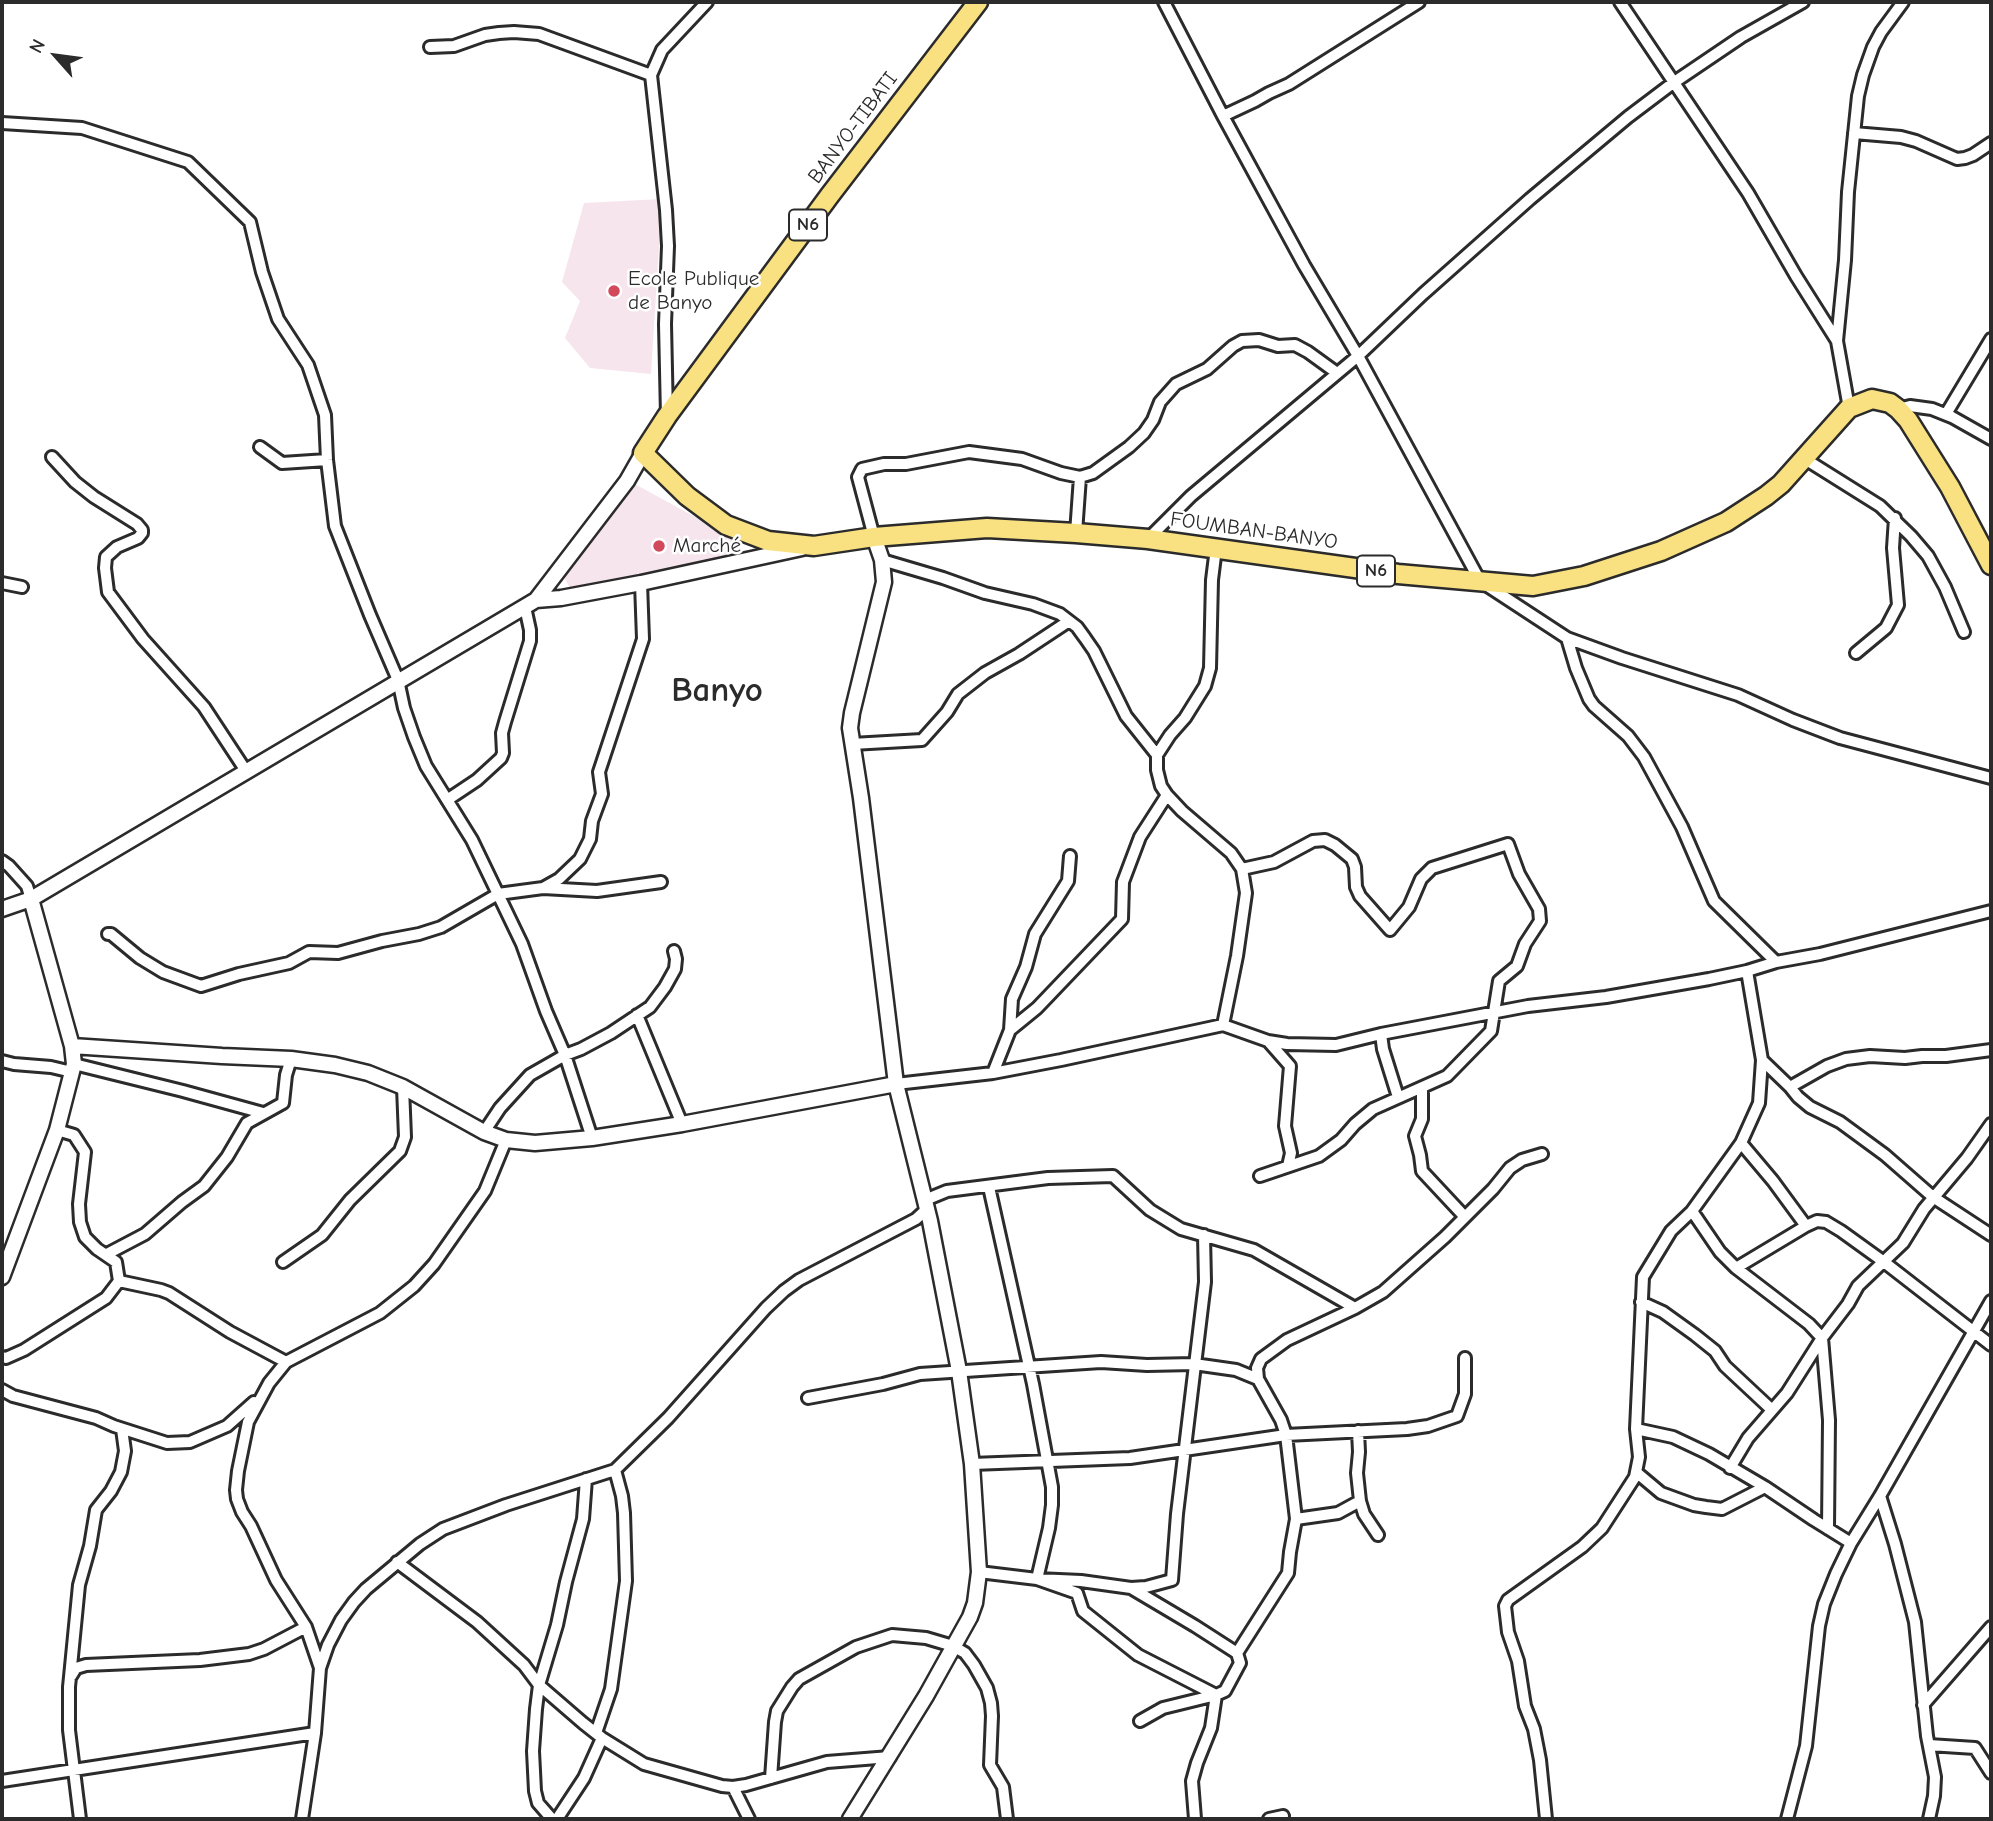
<!DOCTYPE html>
<html>
<head>
<meta charset="utf-8">
<style>
	body { margin:0 }
	#map { position:relative; width:1993px; height:1821px; overflow:hidden; background:#fff; font-family:"Comic Neue",sans-serif }
	canvas { display:block }
	.frame { position:absolute; inset:0; border:4px solid #2b2b2b; pointer-events:none }
	.north { position:absolute; left:21px; top:21px; width:70px; height:70px; -webkit-text-stroke:5px #fff; paint-order:stroke; rotate:298deg; font-size:19px; font-weight:700; line-height:28px; text-align:center; color:#2b2b2b }
	.north::after { content:''; display:block; margin:auto; width:24px; height:32px; background:#2b2b2b; clip-path:polygon(50% 0,100% 100%,50% 72%,0 100%) }
</style>
</head>
<body>
<div id="map">
<canvas width="1993" height="1821"></canvas>
<div class="frame"></div>
<div class="north">N</div>
</div>
<script>
const ctx = document.querySelector('canvas').getContext('2d');
ctx.lineJoin = 'round';
function fill(path, color) { ctx.fillStyle = color; ctx.fill(path, 'evenodd'); }
const shape = rows => new Path2D(rows.map(r => 'M' + r).join(''));
function strokePath(path, color, width, dash) { ctx.strokeStyle = color; ctx.lineWidth = width; ctx.lineCap = dash ? 'butt' : 'round'; ctx.setLineDash(dash || []); ctx.stroke(path); }
function drawText(font, color, halo, rows, align = 'center') {
  ctx.font = font + ' "Comic Neue",sans-serif'; ctx.lineWidth = 5; ctx.setLineDash([]); ctx.textBaseline = 'middle'; ctx.strokeStyle = halo; ctx.fillStyle = color; for (const [text, x, y, turn = 0] of rows) {
    ctx.save(); ctx.translate(x, y); ctx.rotate((+turn || 0) * Math.PI / 180); ctx.textAlign = isNaN(turn) ? turn : align; if (halo) ctx.strokeText(text, 0, 0); ctx.fillText(text, 0, 0); ctx.restore();
  }
}
fill(shape([
	[662,199,651,374,590,368,565,338,580,301,562,282,584,203],
	[633,483,686,512,733,536,730,557,571,590,564,577]
]), '#f6e5ec');
const minor = shape([
	[1164,2,1223,116,1304,265,1358,356,1480,581,1567,638,1622,658,1738,695,1793,720,1840,738,1991,778],
	[1620,2,1748,193,1796,276,1837,341,1849,408],
	[430,47,454,46,485,35,499,33,514,32,539,34,651,75],
	[1223,116,1255,101,1269,93,1289,84,1419,2],
	[2,123,82,128,188,162,250,222,262,272,278,319,308,365,325,415,327,460,335,526,370,615,398,680,404,708,414,737,426,766,472,840,522,944,546,1011,565,1055,592,1138],
	[1854,133,1901,137,1916,141,1957,159,1965,158,1973,155,1991,143],
	[1837,341,1845,260,1848,192,1858,96,1863,75,1873,47,1881,32,1903,2],
	[1898,409,1910,406,1932,409,1952,417,1991,439],
	[1946,414,1991,339],
	[667,416,665,324,668,246,666,210,651,75,662,50,707,2],
	[260,447,282,463,327,460],
	[52,457,75,482,94,497,137,524,142,530,142,533,138,538,117,547,106,557,105,568,108,592,143,639,204,707,246,771],
	[1805,459,1880,506,1911,536,1928,556,1945,587,1964,632],
	[1076,533,1080,477],
	[874,537,858,477,862,469,884,464,906,464,969,452,1022,459,1061,473,1080,477,1093,473,1129,447,1144,433,1153,420,1160,402,1176,384,1207,369,1233,346,1242,341,1259,340,1278,346,1295,345,1308,352,1337,373],
	[1148,539,1191,496,1358,356,1423,294,1530,199,1628,117,1673,83,1741,37,1803,2],
	[1216,548,1212,580,1210,668,1205,686,1185,718,1170,735,1157,755,1157,770,1161,786,1167,795,1182,811,1231,853,1242,869,1246,893,1237,956,1223,1025],
	[882,560,943,578,985,593,1033,604,1060,614,1077,627,1085,638,1094,651,1126,716,1157,755],
	[2,583,22,587],
	[1567,638,1576,668,1589,699,1594,706,1628,736,1644,757,1682,827,1714,901,1776,962],
	[1856,653,1886,628,1898,605,1893,548,1895,518],
	[852,744,922,740,947,712,958,694,985,673,1019,654,1069,621],
	[447,800,477,780,501,758,503,753,502,733,505,722,530,641,530,630,525,607],
	[2,861,9,866,27,886,31,899],
	[1242,869,1274,862,1313,841,1325,840,1335,845,1352,859,1355,867,1356,887,1360,896,1390,930,1409,907,1421,879,1432,868,1508,844,1519,874,1539,909,1540,921,1525,944,1517,966,1499,981,1491,1031,1447,1076,1373,1109,1355,1124,1341,1140,1319,1156,1260,1176],
	[543,888,597,891,661,882],
	[108,934,111,934,140,958,163,972,201,986,239,974,289,963,309,952,338,953,382,941,419,934,441,927,498,894,543,888,559,879,580,859,590,839,592,821,602,794,599,772,643,639,641,583],
	[637,1015,682,1124],
	[1010,1030,1012,999,1026,967,1035,934,1068,881,1070,856],
	[1381,1034,1383,1049,1398,1097],
	[1268,1041,1290,1066,1285,1126,1291,1153,1288,1166],
	[1762,1060,1790,1087,1798,1097,1810,1107,1840,1122,1885,1155,1933,1197,1991,1235],
	[2,1061,14,1064,51,1067,72,1072],
	[74,1064,183,1091,263,1113],
	[993,1073,1010,1030,1037,1008,1122,919,1123,882,1140,837,1167,795],
	[896,1084,993,1073,1061,1060,1223,1025,1268,1041,1287,1044,1336,1045,1381,1034,1528,1006,1606,997,1709,979,1747,971,1776,962,1820,954,1991,911],
	[1790,1087,1827,1066,1846,1059,1870,1056,1905,1058,1922,1056,1946,1056,1991,1050],
	[1422,1088,1422,1119,1415,1136,1420,1155,1422,1171,1464,1216],
	[57,1130,74,1135,85,1152,79,1204,80,1222,85,1237,97,1249,116,1262,119,1281],
	[484,1132,500,1108,530,1075,565,1055,581,1049,611,1033,650,1007,665,987,675,969,676,959,674,951],
	[1741,1143,1773,1181,1806,1226,1817,1221,1826,1222,1841,1231,1884,1262,1991,1345],
	[989,1187,1033,1384,1052,1487,1052,1505,1049,1528,1037,1579,1077,1593,1083,1611,1138,1655,1216,1695],
	[925,1200,947,1191,1048,1178,1113,1176,1150,1210,1181,1229,1254,1250,1355,1308],
	[1692,1211,1720,1252,1736,1268,1809,1324,1822,1338,1829,1420,1828,1529],
	[107,1254,145,1234,182,1202,204,1186,227,1157,247,1123,283,1103,286,1075,291,1059],
	[283,1262,322,1235,350,1200,400,1151,405,1137,403,1087],
	[1736,1268,1806,1226],
	[1641,1302,1663,1312,1695,1335,1715,1351,1725,1366,1771,1409],
	[2,1357,6,1358,24,1350,106,1298,119,1281,161,1290,169,1293,230,1332,286,1362],
	[2,1390,13,1396,96,1418,114,1426,167,1443,190,1442,227,1426,254,1402],
	[808,1398,883,1384,920,1374,1101,1362,1147,1365,1194,1364,1236,1370,1258,1379],
	[1636,1429,1673,1437,1709,1454,1765,1487,1814,1520,1851,1543],
	[1358,1431,1359,1452,1357,1473,1360,1501,1364,1514,1378,1535],
	[972,1464,1130,1458,1286,1435,1407,1429,1428,1426,1457,1416,1465,1394,1465,1358],
	[1730,1468,1748,1438,1787,1393,1822,1338,1848,1304,1858,1286,1903,1243,1924,1209,1967,1158,1991,1124],
	[1636,1472,1661,1493,1694,1505,1706,1507,1722,1509,1765,1487],
	[1880,1496,1895,1544,1915,1622,1927,1736,1935,1777,1934,1796,1929,1819],
	[1296,1519,1338,1513,1360,1501],
	[397,1562,477,1622,524,1665,539,1685,583,1723,602,1738,644,1764,722,1786,733,1787,746,1785,827,1762,890,1757],
	[979,1572,1037,1579,1081,1581,1131,1588,1195,1626,1237,1653],
	[1131,1588,1146,1587,1172,1580,1177,1514,1205,1282,1204,1235],
	[320,1668,306,1627,276,1580,251,1526,242,1512,237,1499,236,1490,238,1471,248,1422,269,1383,286,1362,380,1313,414,1286,434,1264,485,1191,506,1140],
	[71,1676,76,1668,86,1665,200,1660,249,1654,264,1649,306,1627],
	[1923,1705,1991,1627],
	[1140,1721,1163,1708,1216,1695],
	[596,1733,611,1689,626,1581,624,1513,622,1496,615,1470],
	[1929,1745,1975,1748,1991,1773],
	[771,1778,775,1722,777,1711,792,1687,799,1679,856,1647,892,1635,926,1638,953,1646,965,1653,974,1665,987,1688,991,1703,992,1716,990,1765,1003,1787,1007,1819],
	[2,1781,315,1733],
	[733,1787,749,1819],
	[80,1819,69,1730,69,1687,79,1585,90,1546,96,1510,111,1491,121,1472,125,1451,122,1429],
	[302,1819,315,1733,320,1668,328,1645,341,1620,354,1602,366,1589,420,1544,443,1529,506,1505,615,1470,668,1418,766,1308,784,1291,799,1280,916,1219,927,1209],
	[552,1819,538,1803,535,1791,533,1751,536,1709,539,1685,557,1625,566,1582,583,1519,586,1479],
	[557,1819,584,1778,602,1738],
	[1195,1819,1192,1781,1197,1763,1211,1728,1216,1695,1225,1691,1240,1663,1237,1653,1288,1573,1290,1552,1296,1519,1286,1435,1281,1420,1258,1379,1257,1368,1261,1359,1287,1340,1355,1308,1383,1292,1445,1237,1493,1189,1510,1168,1522,1160,1542,1154],
	[1269,1819,1283,1816],
	[1546,1819,1540,1760,1534,1729,1525,1706,1518,1661,1508,1632,1505,1606,1508,1600,1582,1547,1602,1528,1635,1477,1639,1457,1636,1429,1643,1277,1671,1231,1692,1211,1741,1143,1759,1103,1762,1060,1747,971],
	[1787,1819,1806,1746,1819,1626,1824,1604,1836,1574,1851,1543,1880,1496,1991,1301]
]);
const tertiary = shape([
	[536,600,561,598,641,583,802,548],
	[2,909,31,899,536,600,627,481,643,453],
	[72,1046,222,1056,291,1059,335,1065,368,1073,403,1087,484,1132,506,1140,535,1143,592,1138,682,1124,896,1084],
	[2,1277,57,1130,74,1064,72,1046,31,899],
	[850,1819,926,1696,970,1617,975,1603,979,1572,972,1464,959,1371,930,1221,896,1084,861,798,850,728,852,713,884,582,882,560,874,537]
]);
const trunk = shape([
	[978,2,830,195,667,416,643,453,687,496,726,525,768,541,814,546,874,537,987,528,1076,533,1148,539,1398,574,1533,586,1584,576,1661,551,1726,522,1766,496,1781,484,1849,408,1872,399,1890,403,1898,409,1908,420,1950,487,1991,565]
]);
strokePath(minor, '#2b2b2b', 16);
strokePath(tertiary, '#2b2b2b', 19);
strokePath(trunk, '#2b2b2b', 23);
strokePath(minor, '#fff', 10);
strokePath(tertiary, '#fff', 14);
strokePath(trunk, '#f9e181', 18);
for (const [x, y, r, color] of [
	[614,291,7,"#d1495b"],
	[659,546,7,"#d1495b"]
]) { const dot = new Path2D(); dot.arc(x, y, r, 0, 2 * Math.PI); ctx.fillStyle = color; ctx.fill(dot); strokePath(dot, '#fff', 2.5); }
for (const [x, y, w] of [
	[808,225,38],
	[1376,571,38]
]) { const box = new Path2D(); box.roundRect(x - w / 2, y - 15.5, w, 31, 5); ctx.fillStyle = '#fff'; ctx.fill(box); strokePath(box, '#2b2b2b', 2); }
drawText('bold 19px', '#2b2b2b', null, [
	["N6",808,225],
	["N6",1376,571]
]);
drawText('21px', '#2b2b2b', '#fff', [
	["BANYO-TIBATI",853,128,-53],
	["FOUMBAN-BANYO",1254,531,8]
]);
drawText('21px', '#2b2b2b', '#fff', [
	["Ecole Publique",628,279],
	["de Banyo",628,303],
	["Marché",673,546]
], 'left');
drawText('bold 35px', '#2b2b2b', '#fff', [
	["Banyo",717,691]
]);
</script>
</body>
</html>
